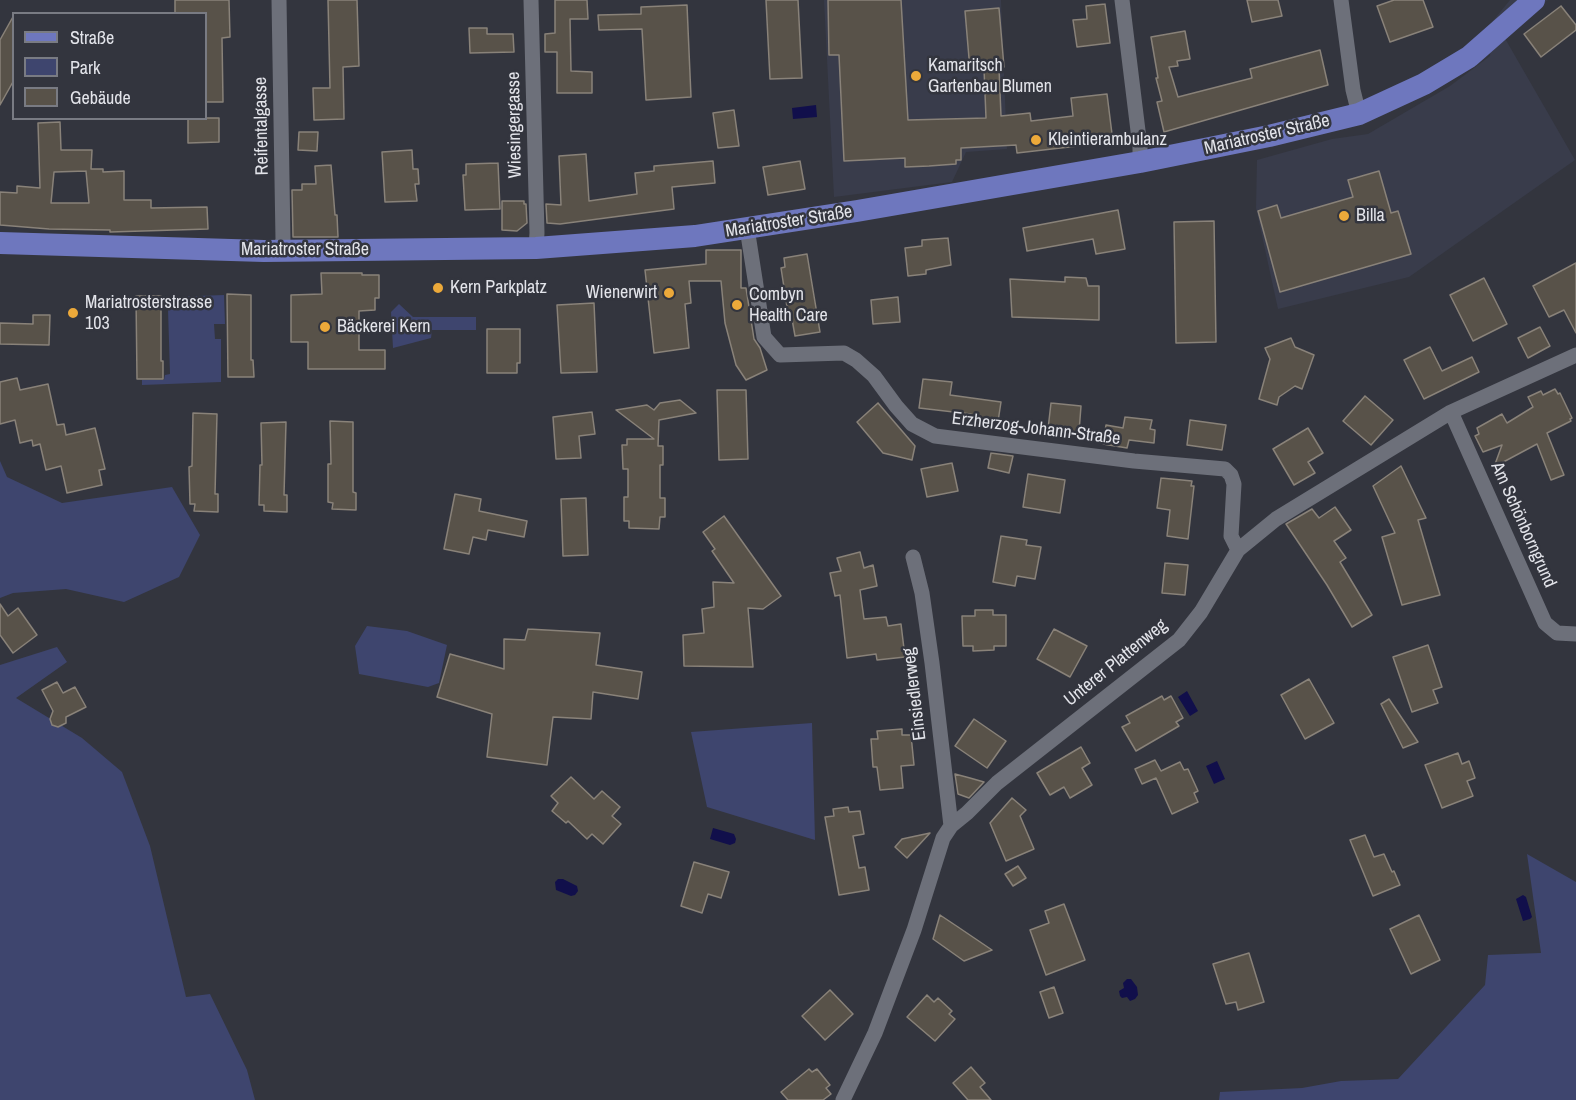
<!DOCTYPE html>
<html>
<head>
<meta charset="utf-8">
<style>
	body { margin:0 }
	#map { position:relative; width:1576px; height:1100px; overflow:hidden; background:#33353e; font-family:"Archivo Narrow",sans-serif }
	canvas { display:block }
	.legend { position:absolute; left:12px; top:12px; width:195px; height:108px; box-sizing:border-box; background:#33353e; border:2px solid #797b83; margin:0; padding:8px 10px; list-style:none; font-size:18px; color:#e3e4ea }
	.legend li { display:flex; align-items:center; gap:12px; height:30px }
	.legend b { width:30px; border:2px solid #797b83 }
</style>
</head>
<body>
<div id="map">
<canvas width="1576" height="1100"></canvas>
<ul class="legend">
<li><b style="height:8px;background:#6e77be"></b>Straße</li>
<li><b style="height:16px;background:#3e456e"></b>Park</li>
<li><b style="height:16px;background:#585249"></b>Gebäude</li>
</ul>
</div>
<script>
const ctx = document.querySelector('canvas').getContext('2d');
ctx.lineJoin = 'round';
function fill(path, color) { ctx.fillStyle = color; ctx.fill(path, 'evenodd'); }
const shape = rows => new Path2D(rows.map(r => 'M' + r).join(''));
function strokePath(path, color, width, dash) { ctx.strokeStyle = color; ctx.lineWidth = width; ctx.lineCap = dash ? 'butt' : 'round'; ctx.setLineDash(dash || []); ctx.stroke(path); }
function drawText(font, color, halo, rows, align = 'center') {
  ctx.font = font + ' "Archivo Narrow",sans-serif'; ctx.lineWidth = 5; ctx.setLineDash([]); ctx.textBaseline = 'middle'; ctx.strokeStyle = halo; ctx.fillStyle = color; for (const [text, x, y, turn = 0] of rows) {
    ctx.save(); ctx.translate(x, y); ctx.rotate((+turn || 0) * Math.PI / 180); ctx.textAlign = isNaN(turn) ? turn : align; if (halo) ctx.strokeText(text, 0, 0); ctx.fillText(text, 0, 0); ctx.restore();
  }
}
fill(shape([
	[824,0,1001,0,1007,149,966,152,952,182,834,197],
	[1510,0,1548,0,1503,35,1575,160,1409,277,1278,309,1256,208,1257,160,1332,139,1368,134,1450,86,1490,56,1492,22]
]), '#393c4b');
fill(shape([
	[224,295,225,324,214,324,215,339,221,339,221,382,142,385,142,380,164,380,165,375,170,374,168,309,172,309,171,297],
	[399,304,413,317,476,317,476,330,432,330,431,338,393,348,391,312],
	[0,461,7,477,62,503,172,487,200,535,179,577,124,602,66,589,13,593,0,598],
	[367,626,407,631,447,645,439,683,428,687,359,674,355,646],
	[57,647,67,662,16,698,82,738,122,772,150,846,186,997,210,994,247,1070,255,1100,0,1100,0,665],
	[812,723,815,840,707,807,691,732],
	[1527,854,1576,882,1576,1100,1219,1100,1220,1092,1302,1088,1341,1081,1398,1079,1485,985,1488,955,1541,953]
]), '#3e456e');
fill(shape([
	[816,105,817,117,793,119,792,108],
	[1187,691,1198,711,1190,716,1178,697],
	[1217,761,1225,779,1214,784,1206,766],
	[713,828,734,834,736,839,735,843,730,845,710,839],
	[563,879,577,886,578,891,575,895,571,896,556,890,555,882,558,879],
	[1523,895,1526,897,1532,917,1530,919,1523,921,1516,899],
	[1127,979,1131,979,1137,987,1138,995,1135,999,1130,1001,1127,997,1122,998,1120,996,1119,991,1124,988,1123,983]
]), '#110f4b');
const building = shape([
	[175,0,229,0,230,37,222,38,223,102,206,102,206,14,175,14,175,0],
	[328,0,357,0,359,66,343,67,344,119,314,120,313,88,330,88,328,0],
	[555,0,587,0,588,19,570,19,571,71,592,72,592,93,557,93,557,52,545,52,545,34,555,33,555,0],
	[766,0,798,0,802,78,770,79,766,0],
	[828,0,901,0,908,120,986,118,984,69,970,70,965,11,999,8,1004,67,999,68,1001,116,1030,113,1031,121,1073,116,1071,98,1107,94,1113,142,1017,153,1016,145,961,148,961,160,956,160,956,164,929,166,905,167,905,158,844,161,839,55,829,55,828,0],
	[1247,0,1278,0,1282,16,1252,22,1247,0],
	[1394,0,1423,0,1433,27,1390,42,1377,6,1394,0],
	[1105,4,1110,43,1077,47,1073,20,1087,19,1086,6,1105,4],
	[687,5,691,97,646,100,642,29,599,30,598,15,641,14,641,7,687,5],
	[1561,6,1576,25,1576,30,1541,57,1524,34,1561,6],
	[14,15,14,80,0,105,0,40,14,15],
	[469,28,487,28,487,34,513,34,514,52,470,53,469,28],
	[1185,31,1190,59,1177,61,1178,66,1169,67,1178,97,1252,78,1250,69,1320,50,1328,85,1164,132,1157,102,1162,101,1156,78,1158,78,1151,37,1185,31],
	[734,110,739,146,718,148,713,113,734,110],
	[188,118,219,118,219,142,188,143,188,118],
	[60,122,61,150,92,150,91,169,103,169,103,172,124,171,124,200,151,200,151,208,207,207,208,229,110,232,110,230,49,229,0,225,0,192,17,193,17,186,40,188,38,123,60,122],
	[86,171,89,203,51,203,54,172,86,171],
	[299,132,318,132,317,151,298,150,299,132],
	[412,150,413,169,418,169,419,184,415,184,417,201,385,202,382,152,412,150],
	[586,154,589,201,637,194,635,173,654,171,654,166,713,161,715,183,672,187,674,209,560,224,547,223,546,204,561,205,559,156,586,154],
	[800,161,805,189,768,195,763,167,800,161],
	[498,163,500,209,465,210,463,175,466,175,466,164,498,163],
	[331,165,335,215,337,215,338,237,293,237,292,190,302,190,302,184,316,184,315,166,331,165],
	[1379,171,1391,213,1398,211,1411,254,1280,292,1258,211,1277,205,1281,218,1353,197,1348,180,1379,171],
	[502,201,524,201,524,204,526,204,527,223,517,231,502,230,502,201],
	[1118,210,1125,249,1096,254,1093,239,1027,251,1023,228,1118,210],
	[1214,221,1216,342,1176,343,1174,222,1214,221],
	[948,238,951,265,926,270,926,274,908,276,905,248,922,246,922,240,948,238],
	[706,250,741,250,741,288,746,288,754,339,760,348,767,370,746,380,736,365,725,323,721,281,689,281,691,303,685,304,689,348,654,353,645,270,706,264,706,250],
	[807,254,820,332,795,336,792,319,789,320,781,268,785,267,784,258,807,254],
	[1576,263,1576,333,1564,310,1549,317,1533,286,1576,263],
	[321,273,362,273,362,275,379,275,379,298,375,298,375,310,359,311,359,350,385,350,385,369,308,369,308,342,291,342,291,295,322,294,321,273],
	[1065,277,1086,278,1088,286,1099,286,1099,320,1012,317,1010,279,1065,282,1065,277],
	[1484,278,1507,324,1473,341,1450,295,1484,278],
	[227,294,251,295,251,360,253,360,254,377,228,377,227,294],
	[136,296,161,296,161,361,163,361,163,379,137,379,136,296],
	[898,297,900,322,873,324,871,300,898,297],
	[594,303,597,372,561,373,557,305,594,303],
	[33,315,50,315,49,345,0,344,0,323,33,324,33,315],
	[1540,327,1550,346,1528,358,1518,338,1540,327],
	[487,329,520,329,520,363,517,363,517,373,487,373,487,329],
	[1291,338,1295,347,1314,355,1302,389,1295,386,1279,397,1277,405,1259,399,1270,359,1265,348,1291,338],
	[1430,347,1442,371,1472,357,1479,372,1424,399,1404,360,1430,347],
	[17,378,20,390,48,384,57,425,64,424,66,435,95,428,105,469,99,470,102,485,67,493,61,466,46,470,40,444,33,446,32,440,20,443,15,420,0,424,0,382,17,378],
	[923,379,952,382,950,395,1001,402,997,428,969,424,971,414,919,408,923,379],
	[1555,389,1558,394,1560,393,1572,418,1570,419,1571,421,1547,433,1564,475,1551,480,1537,444,1494,467,1502,445,1483,452,1475,436,1479,434,1477,428,1502,414,1507,423,1533,407,1528,397,1541,391,1543,395,1555,389],
	[717,390,746,390,748,459,719,460,717,390],
	[1365,396,1393,420,1371,445,1343,421,1365,396],
	[680,400,696,413,659,420,658,446,663,446,663,465,660,465,660,498,665,498,665,517,660,517,659,529,629,528,629,521,624,521,624,497,628,497,628,469,623,469,622,445,627,445,627,439,654,439,616,410,647,405,654,410,660,403,680,400],
	[878,403,915,446,912,460,883,453,857,422,878,403],
	[1051,403,1081,406,1079,432,1048,429,1051,403],
	[592,412,595,434,579,436,581,458,556,459,553,417,592,412],
	[193,413,217,414,215,494,218,494,218,512,194,511,195,504,190,504,189,467,192,466,193,413],
	[1125,417,1152,420,1150,429,1155,430,1154,443,1129,440,1127,448,1103,444,1106,425,1123,428,1125,417],
	[1190,420,1226,425,1222,450,1187,445,1190,420],
	[330,421,353,422,353,492,356,493,356,510,332,509,333,503,328,502,328,464,331,464,330,421],
	[286,422,284,495,287,495,287,512,264,511,264,505,259,505,260,465,262,465,261,423,286,422],
	[1308,428,1323,453,1308,462,1315,473,1294,485,1273,449,1308,428],
	[991,453,1013,456,1009,473,988,468,991,453],
	[952,463,958,491,927,497,921,469,952,463],
	[1401,466,1426,518,1418,520,1440,595,1402,605,1382,537,1395,533,1373,486,1401,466],
	[1028,474,1065,480,1060,513,1023,507,1028,474],
	[1161,478,1192,481,1191,486,1194,486,1188,539,1167,536,1170,510,1157,508,1161,478],
	[455,494,481,499,479,511,527,521,524,537,488,530,486,540,473,537,469,554,444,549,455,494],
	[586,498,588,555,563,556,561,499,586,498],
	[1335,507,1351,530,1334,541,1346,558,1340,562,1372,615,1352,627,1327,585,1286,524,1312,509,1319,518,1335,507],
	[724,516,781,596,763,609,748,608,753,667,684,666,683,635,704,633,702,609,714,607,713,582,734,583,712,551,715,549,703,532,724,516],
	[1001,536,1027,540,1026,545,1041,547,1035,579,1017,576,1015,586,993,582,1001,536],
	[860,552,864,568,873,565,877,586,860,590,864,619,886,617,888,626,901,624,905,657,877,660,876,654,847,658,840,595,835,596,830,573,841,571,837,558,860,552],
	[1165,563,1188,565,1185,595,1162,593,1165,563],
	[0,604,8,616,18,608,37,635,13,653,0,635,0,604],
	[975,610,993,610,993,615,1006,615,1006,646,994,646,994,650,973,651,973,646,963,646,962,616,975,616,975,610],
	[528,629,600,633,596,665,642,672,638,699,593,692,591,719,553,717,547,765,487,757,492,714,437,697,450,654,504,669,504,639,525,640,528,629],
	[1054,629,1087,646,1070,677,1037,659,1054,629],
	[1428,645,1442,687,1433,690,1438,703,1412,712,1393,657,1428,645],
	[1309,679,1334,723,1305,739,1281,695,1309,679],
	[57,682,63,693,75,687,86,707,66,717,66,723,58,727,52,725,50,719,53,711,42,690,57,682],
	[1162,696,1164,700,1171,696,1183,718,1176,722,1179,726,1136,751,1122,727,1130,723,1126,716,1162,696],
	[1389,699,1418,742,1403,748,1381,704,1389,699],
	[974,719,1006,741,987,768,955,746,974,719],
	[902,729,902,735,911,735,914,765,901,766,903,788,880,790,877,767,873,767,871,739,878,739,877,731,902,729],
	[1081,747,1090,763,1082,768,1092,785,1070,798,1064,787,1050,795,1037,773,1081,747],
	[1458,753,1462,764,1469,761,1475,778,1467,781,1473,796,1442,808,1425,765,1458,753],
	[1155,760,1161,771,1180,762,1184,770,1188,769,1198,791,1194,793,1198,802,1172,814,1156,778,1142,784,1135,769,1155,760],
	[955,774,970,778,984,782,969,798,958,794,955,774],
	[571,777,594,799,602,791,620,807,612,816,621,824,603,844,592,834,587,839,568,821,566,823,552,811,558,803,551,796,571,777],
	[1012,798,1026,810,1020,816,1034,849,1006,861,990,823,1012,798],
	[848,807,849,812,860,811,864,834,853,836,859,868,865,867,869,890,839,895,825,817,834,816,833,809,848,807],
	[930,833,907,858,895,847,902,839,930,833],
	[1365,835,1374,857,1384,854,1392,872,1394,871,1400,885,1373,896,1350,840,1365,835],
	[694,862,729,872,721,898,708,894,702,913,681,906,694,862],
	[1018,866,1026,878,1013,886,1005,874,1018,866],
	[1064,904,1085,960,1046,975,1030,930,1049,923,1045,911,1064,904],
	[940,915,958,927,992,950,964,961,933,939,940,915],
	[1419,915,1440,960,1411,974,1390,929,1419,915],
	[1249,953,1264,1002,1238,1010,1236,1002,1226,1004,1213,964,1249,953],
	[1054,987,1063,1013,1049,1018,1040,992,1054,987],
	[830,990,853,1014,825,1040,802,1016,830,990],
	[927,995,934,1002,938,998,952,1011,949,1014,955,1019,935,1041,907,1017,927,995],
	[971,1067,985,1083,980,1087,991,1100,968,1100,953,1083,971,1067],
	[809,1069,812,1072,817,1069,830,1085,826,1088,831,1094,823,1100,788,1100,781,1092,809,1069]
]);
fill(building, '#585249');
strokePath(building, '#898279', 1.5);
strokePath(shape([
	[279,0,283,240,280,250],
	[531,0,537,233,536,248],
	[1122,0,1140,147,1140,162],
	[1341,0,1353,90,1359,114],
	[747,228,764,337,780,355,844,353,856,360,874,376,896,406,912,424,935,436,1134,461,1225,469,1231,475,1234,484,1231,536,1238,550],
	[1451,412,1545,623,1557,633,1576,634],
	[913,557,922,593,932,663,951,826],
	[843,1100,875,1033,914,930,943,838,951,826,967,813,997,783,1179,640,1201,612,1238,550,1276,519,1451,412,1576,355]
]), '#6d707a', 15);
strokePath(shape([
	[0,243,264,251,536,248,695,236,857,211,1140,162,1269,136,1359,114,1424,84,1469,57,1534,0]
]), '#6e77be', 22);
for (const [x, y, r, color] of [
	[916,76,6,"#eca93a"],
	[1036,140,6,"#eca93a"],
	[1344,216,6,"#eca93a"],
	[438,288,6,"#eca93a"],
	[669,293,6,"#eca93a"],
	[737,305,6,"#eca93a"],
	[73,313,6,"#eca93a"],
	[325,327,6,"#eca93a"]
]) { const dot = new Path2D(); dot.arc(x, y, r, 0, 2 * Math.PI); ctx.fillStyle = color; ctx.fill(dot); strokePath(dot, '#33353e', 2); }
drawText('18px', '#e3e4ea', '#33353e', [
	["Kamaritsch",928,66],
	["Gartenbau Blumen",928,87],
	["Kleintierambulanz",1048,140],
	["Billa",1356,216],
	["Kern Parkplatz",450,288],
	["Wienerwirt",657,293,"right"],
	["Combyn",749,295],
	["Health Care",749,316],
	["Mariatrosterstrasse",85,303],
	["103",85,324],
	["Bäckerei Kern",337,327]
], 'left');
drawText('18px', '#e3e4ea', '#33353e', [
	["Wiesingergasse",515,125,-91],
	["Reifentalgasse",262,126,-91],
	["Mariatroster Straße",1267,135,-13],
	["Mariatroster Straße",789,222,-9],
	["Mariatroster Straße",305,250],
	["Erzherzog-Johann-Straße",1036,429,7],
	["Am Schönborngrund",1523,525,66],
	["Unterer Plattenweg",1116,663,-39],
	["Einsiedlerweg",915,694,-97]
]);
</script>
</body>
</html>
